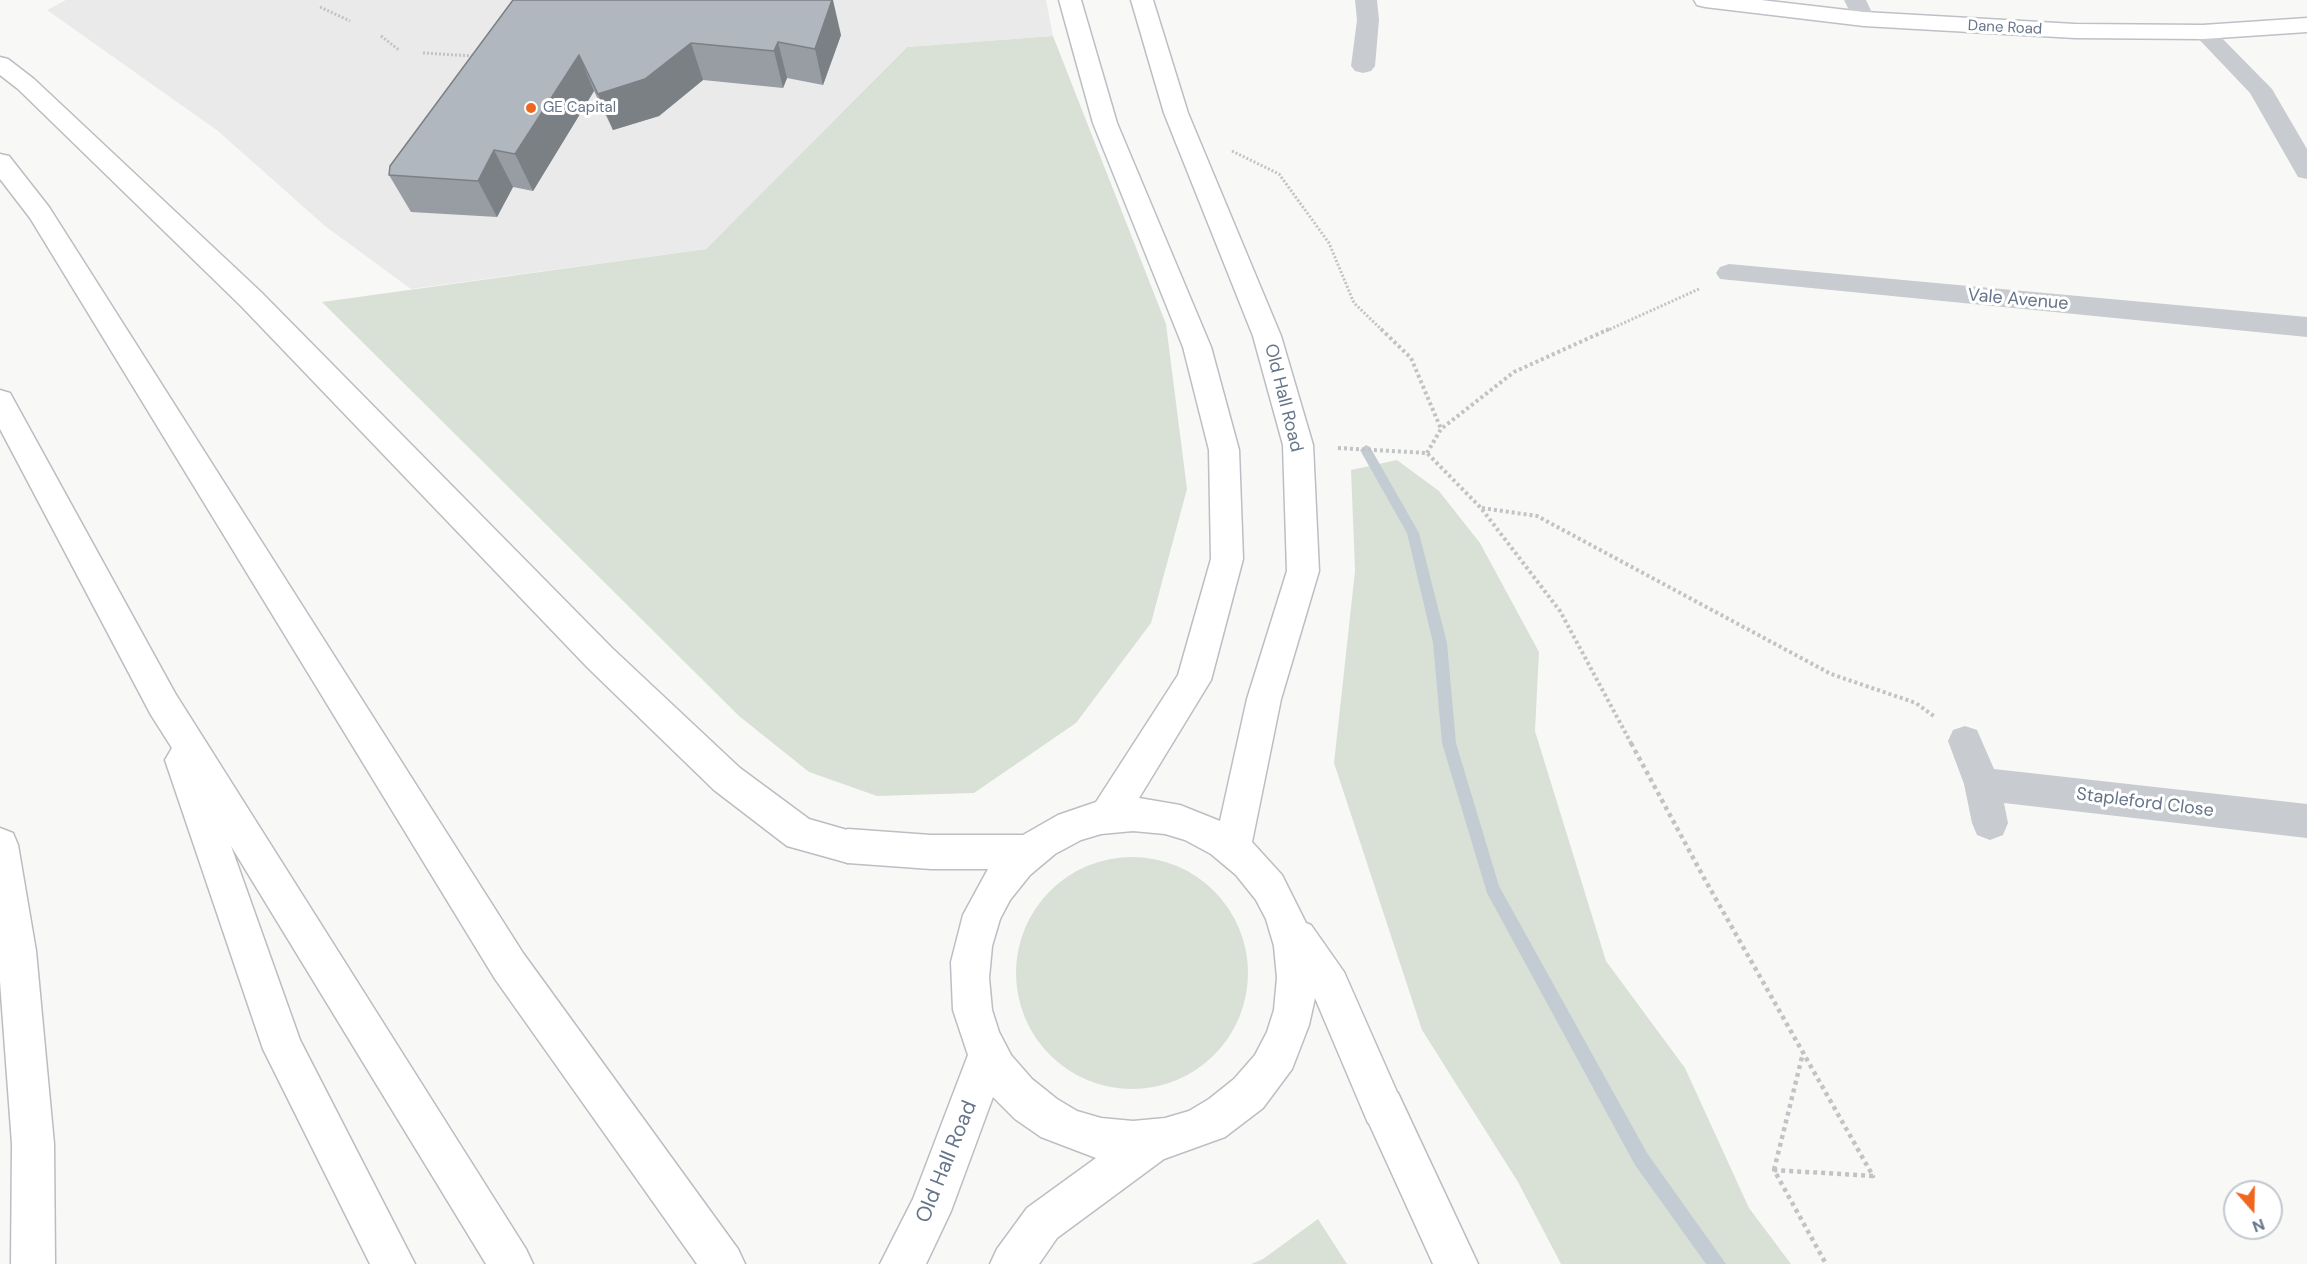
<!DOCTYPE html>
<html>
<head>
<meta charset="utf-8">
<style>
	body { margin:0 }
	#map { position:relative; width:2307px; height:1264px; overflow:hidden; background:#f8f9f6; font-family:"DM Sans",sans-serif }
	canvas { display:block }
	.north { position:absolute; left:2223px; top:1180px; width:60px; height:60px; box-sizing:border-box; background:#fff; border:2px solid #c2c8d0; border-radius:50%; rotate:160deg; font-size:16px; font-weight:700; line-height:24px; text-align:center; color:#667589 }
	.north::after { content:''; display:block; margin:auto; width:21px; height:27px; background:#ef671f; clip-path:polygon(50% 0,100% 100%,50% 72%,0 100%) }
</style>
</head>
<body>
<div id="map">
<canvas width="2307" height="1264"></canvas>
<div class="north">N</div>
</div>
<script>
const ctx = document.querySelector('canvas').getContext('2d');
ctx.lineJoin = 'round';
function fill(path, color) { ctx.fillStyle = color; ctx.fill(path, 'evenodd'); }
const shape = rows => new Path2D(rows.map(r => 'M' + r).join(''));
function strokePath(path, color, width, dash) { ctx.strokeStyle = color; ctx.lineWidth = width; ctx.lineCap = dash ? 'butt' : 'round'; ctx.setLineDash(dash || []); ctx.stroke(path); }
function drawText(font, color, halo, rows, align = 'center') {
  ctx.font = font + ' "DM Sans",sans-serif'; ctx.lineWidth = 6; ctx.setLineDash([]); ctx.textBaseline = 'middle'; ctx.strokeStyle = halo; ctx.fillStyle = color; for (const [text, x, y, turn = 0] of rows) {
    ctx.save(); ctx.translate(x, y); ctx.rotate((+turn || 0) * Math.PI / 180); ctx.textAlign = isNaN(turn) ? turn : align; if (halo) ctx.strokeText(text, 0, 0); ctx.fillText(text, 0, 0); ctx.restore();
  }
}
fill(shape([
	[66,0,1046,0,1053,36,907,47,706,249,411,289,325,226,218,131,47,10]
]), '#e9eae9');
fill(shape([
	[1053,36,1166,324,1187,489,1151,623,1076,723,974,793,877,796,809,772,739,716,322,302,706,249,907,47],
	[1397,460,1439,491,1480,543,1539,652,1535,731,1606,961,1685,1068,1749,1208,1791,1264,1561,1264,1518,1182,1422,1030,1334,763,1355,571,1351,470],
	'1016 973a116 116 0 1 1 232 0a116 116 0 1 1-232 0Z',
	[1318,1219,1347,1264,1251,1264,1263,1259]
]), '#d9e1d7');
fill(shape([
	[1366,445,1370,447,1419,533,1447,643,1456,743,1499,886,1647,1153,1726,1264,1706,1264,1635,1165,1487,893,1442,743,1433,643,1407,533,1360,450,1366,445]
]), '#c3ccd2');
const secondary = shape([
	[1694,0,1761,0,1864,12,2075,24,2203,25,2307,18,2307,32,2203,39,2075,38,1864,26,1705,7,1697,5,1694,0]
]);
const primary = shape([
	[1059,0,1081,0,1117,123,1211,347,1239,450,1243,559,1211,680,1139,798,1180,805,1220,821,1247,699,1287,571,1283,445,1253,336,1164,113,1131,0,1153,0,1188,113,1281,336,1313,445,1319,571,1281,699,1252,842,1282,875,1306,923,1311,925,1344,972,1404,1108,1398,1123,1383,1129,1368,1123,1315,998,1309,1025,1292,1069,1263,1108,1225,1137,1164,1159,1057,1238,1039,1264,990,1264,997,1249,1027,1208,1096,1158,1041,1137,1015,1119,993,1097,951,1211,926,1264,880,1264,913,1199,968,1055,953,1010,951,962,963,915,988,869,931,869,848,863,835,858,830,846,835,834,848,829,931,835,1023,835,1058,815,1096,802,1178,675,1211,559,1209,450,1183,347,1093,123,1059,0],
	[1133,831,1165,834,1185,840,1211,854,1236,875,1256,900,1266,919,1274,946,1277,978,1274,1010,1267,1032,1255,1055,1234,1079,1209,1099,1189,1111,1165,1118,1133,1121,1101,1118,1077,1111,1057,1099,1032,1079,1011,1055,999,1032,992,1010,989,978,992,946,1000,919,1010,900,1030,875,1055,854,1081,840,1101,834,1133,831]
]);
const highway = shape([
	[0,57,8,59,34,79,261,292,612,648,740,768,809,819,861,834,866,846,861,858,848,863,787,846,714,790,588,668,241,306,18,89,0,75,0,57],
	[0,154,9,156,49,207,523,953,738,1249,745,1264,697,1264,495,979,30,218,0,179,0,154],
	[0,390,10,393,175,693,526,1249,533,1264,486,1264,231,846,300,1040,415,1264,370,1264,263,1049,165,760,172,748,151,715,0,429,0,390],
	[0,828,13,833,18,845,36,951,54,1144,55,1264,11,1264,12,1144,0,981,0,828],
	[1383,1087,1398,1093,1478,1264,1433,1264,1362,1108,1368,1093,1383,1087]
]);
strokePath(secondary, '#bdc0c6', 3);
strokePath(primary, '#bbbec3', 3);
strokePath(highway, '#babdc1', 3);
strokePath(shape([
	[320,7,350,21],
	[381,36,399,50],
	[423,53,474,56],
	[1232,151,1279,174,1329,243,1354,303,1383,331],
	[1606,331,1699,289]
]), '#c2c3c6', 3, [2, 2]);
strokePath(shape([
	[1381,329,1411,358,1441,429],
	[1338,448,1427,453,1481,508,1560,611,1632,745],
	[1427,453,1441,429,1514,372,1609,329],
	[1482,508,1537,516,1831,674,1916,703,1935,717]
]), '#c2c3c6', 4, [3, 3]);
strokePath(shape([
	[1631,743,1704,878,1873,1176,1774,1170,1826,1264],
	[1774,1170,1803,1053]
]), '#c2c3c6', 4.5, [4, 4]);
fill(shape([
	[1355,0,1377,0,1379,20,1375,66,1371,71,1363,73,1355,71,1351,66,1357,20,1355,0],
	[1844,0,1866,0,1875,19,1872,24,1856,24,1844,0],
	[2203,25,2211,27,2272,89,2307,149,2307,179,2298,177,2250,93,2192,32,2195,27,2203,25],
	[1729,264,2307,317,2307,337,1720,279,1716,273,1720,267,1729,264],
	[1965,726,1977,730,1994,769,2307,804,2307,838,2004,803,2008,823,2003,835,1990,840,1977,835,1972,823,1964,784,1948,741,1953,730,1965,726]
]), '#c8cbcf');
fill(secondary, '#fff');
fill(primary, '#fff');
fill(highway, '#fff');
fill(shape([
	[513,0,841,35,823,85,787,78,783,88,703,80,659,116,613,130,594,91,533,191,513,187,497,217,411,212,389,175]
]), '#979da3');
fill(shape([
	[832,0,833,0,841,35,823,85,815,49],
	[778,42,787,78,783,88,774,51],
	[691,43,703,80,659,116,613,130,598,94],
	[579,55,594,91,533,191,515,154],
	[494,150,513,187,497,217,478,181]
]), '#7b8085');
const building = shape([
	[513,0,832,0,815,49,778,42,774,51,691,43,645,79,598,94,579,55,515,154,494,150,478,181,389,175,390,166,513,0]
]);
fill(building, '#b0b7be');
strokePath(building, '#7b8085', 1.5);
for (const [x, y, r, color] of [
	[531,108,6,"#ef671f"]
]) { const dot = new Path2D(); dot.arc(x, y, r, 0, 2 * Math.PI); ctx.fillStyle = color; ctx.fill(dot); strokePath(dot, '#fff', 2); }
drawText('15px', '#667589', '#fff', [
	["Dane Road",2005,28,3]
]);
drawText('15px', '#667589', '#fff', [
	["GE Capital",543,108]
], 'left');
drawText('18px', '#667589', '#fff', [
	["Vale Avenue",2018,300,5],
	["Old Hall Road",1283,398,76],
	["Stapleford Close",2145,803,7]
]);
drawText('21px', '#667589', '#fff', [
	["Old Hall Road",947,1162,-68]
]);
</script>
</body>
</html>
